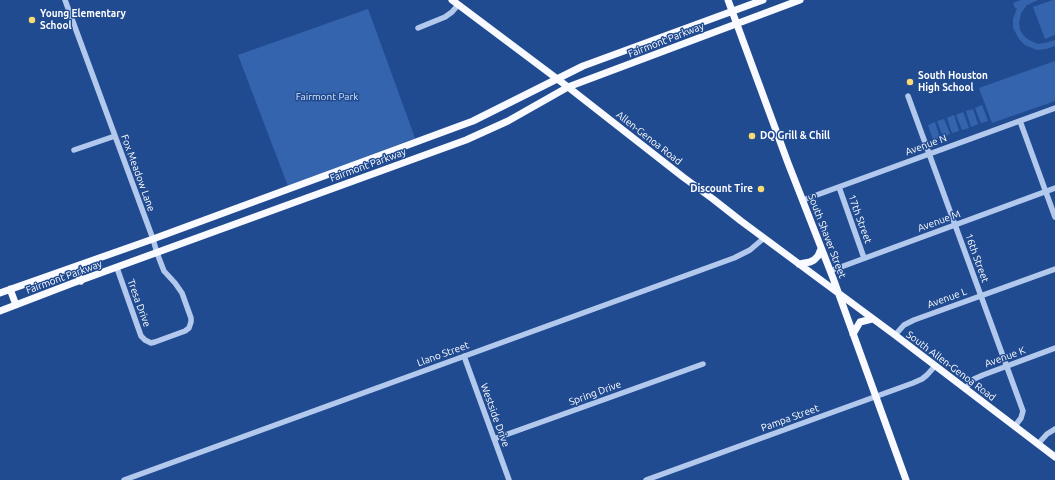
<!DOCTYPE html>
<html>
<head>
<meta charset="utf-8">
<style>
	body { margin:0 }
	canvas { display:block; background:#214b91 }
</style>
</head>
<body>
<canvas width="1055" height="480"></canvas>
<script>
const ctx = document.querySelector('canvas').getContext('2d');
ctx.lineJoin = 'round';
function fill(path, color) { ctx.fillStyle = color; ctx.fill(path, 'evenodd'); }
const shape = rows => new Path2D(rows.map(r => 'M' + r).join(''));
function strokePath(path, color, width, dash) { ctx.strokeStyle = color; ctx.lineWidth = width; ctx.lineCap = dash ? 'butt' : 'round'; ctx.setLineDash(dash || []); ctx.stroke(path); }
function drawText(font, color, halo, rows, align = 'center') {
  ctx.font = font + ' Ubuntu,sans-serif'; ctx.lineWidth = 3; ctx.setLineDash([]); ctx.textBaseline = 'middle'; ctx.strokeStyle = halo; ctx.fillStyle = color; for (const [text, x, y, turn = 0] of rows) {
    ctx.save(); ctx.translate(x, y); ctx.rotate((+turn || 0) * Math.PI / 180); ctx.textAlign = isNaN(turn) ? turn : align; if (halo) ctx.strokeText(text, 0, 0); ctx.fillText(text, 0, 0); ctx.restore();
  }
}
fill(shape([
	[1021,0,1038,0,1027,5,1021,13,1019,23,1020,30,1024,36,1029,40,1038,44,1045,43,1055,40,1055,46,1046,49,1037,50,1025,45,1019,39,1013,28,1013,19,1017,8,1015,8,1013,3],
	[1053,0,1055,0,1055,35,1045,39,1033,7],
	[368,9,415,138,288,186,238,55],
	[1055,61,1055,101,992,123,979,88],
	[982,105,988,121,981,123,975,108],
	[973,109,978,124,971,127,966,111],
	[963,112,969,128,962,130,956,115],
	[954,115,959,131,952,133,947,118],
	[944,119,950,134,943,137,937,121],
	[935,122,940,138,933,140,928,125]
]), '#3564ae');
strokePath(shape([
	[65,0,153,239,157,253,162,266,164,271,175,283,182,293,191,318,191,322,189,328,185,331,155,342,151,343,145,340,141,336,117,268],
	[418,28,445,17,452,12,458,5],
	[908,96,1023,411,1021,418,1015,426],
	[1020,121,1055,217],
	[74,150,115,136],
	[839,187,864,258],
	[803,200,1055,108],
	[830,271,1055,188],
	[895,335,904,325,914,320,1055,269],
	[464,356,509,480],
	[965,389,974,379,983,375,1055,348],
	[494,439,703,364],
	[1038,444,1047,434,1055,429],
	[124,480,734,258,750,250,764,238],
	[646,480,913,383,922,379,927,375,935,366]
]), '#b2c9ed', 5.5);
strokePath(shape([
	[452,0,568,87,683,177,713,199,741,221,895,335,1055,457],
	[728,0,788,163,833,278,906,480],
	[799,264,810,262,814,260,818,256,821,249],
	[74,267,81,281],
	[10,289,16,305],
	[0,293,153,239,473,121,583,66,763,0],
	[0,311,73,283,466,140,508,121,568,87,800,0],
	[853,334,860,322,872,319]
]), '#f8faff', 7);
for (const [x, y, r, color] of [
	[32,20,4,"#f9da73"],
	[910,82,4,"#f9da73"],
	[752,136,4,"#f9da73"],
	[761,189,4,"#f9da73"]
]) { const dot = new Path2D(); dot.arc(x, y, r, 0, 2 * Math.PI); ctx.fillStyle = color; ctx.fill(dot); strokePath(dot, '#214b91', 1.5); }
drawText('bold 10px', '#fff', '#214b91', [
	["Young Elementary",40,14],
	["School",40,26],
	["South Houston",918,76],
	["High School",918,88],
	["DQ Grill & Chill",760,136],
	["Discount Tire",753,189,"right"]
], 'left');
drawText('10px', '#fff', '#214b91', [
	["Fairmont Parkway",666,40,-21],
	["Allen-Genoa Road",649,138,38],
	["Avenue N",926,145,-20],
	["Fairmont Parkway",368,165,-20],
	["Fox Meadow Lane",138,173,70],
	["17th Street",860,219,70],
	["Avenue M",939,221,-20],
	["South Shaver Street",827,236,69],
	["16th Street",977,258,70],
	["Fairmont Parkway",64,277,-20],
	["Avenue L",947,298,-20],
	["Tresa Drive",139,303,70],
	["Llano Street",443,354,-20],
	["Avenue K",1005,357,-20],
	["South Allen-Genoa Road",951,366,37],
	["Spring Drive",595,393,-20],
	["Westside Drive",495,415,70],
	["Pampa Street",790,418,-20]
]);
drawText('10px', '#d7e5f9', '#214b91', [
	["Fairmont Park",327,97]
]);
</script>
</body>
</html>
